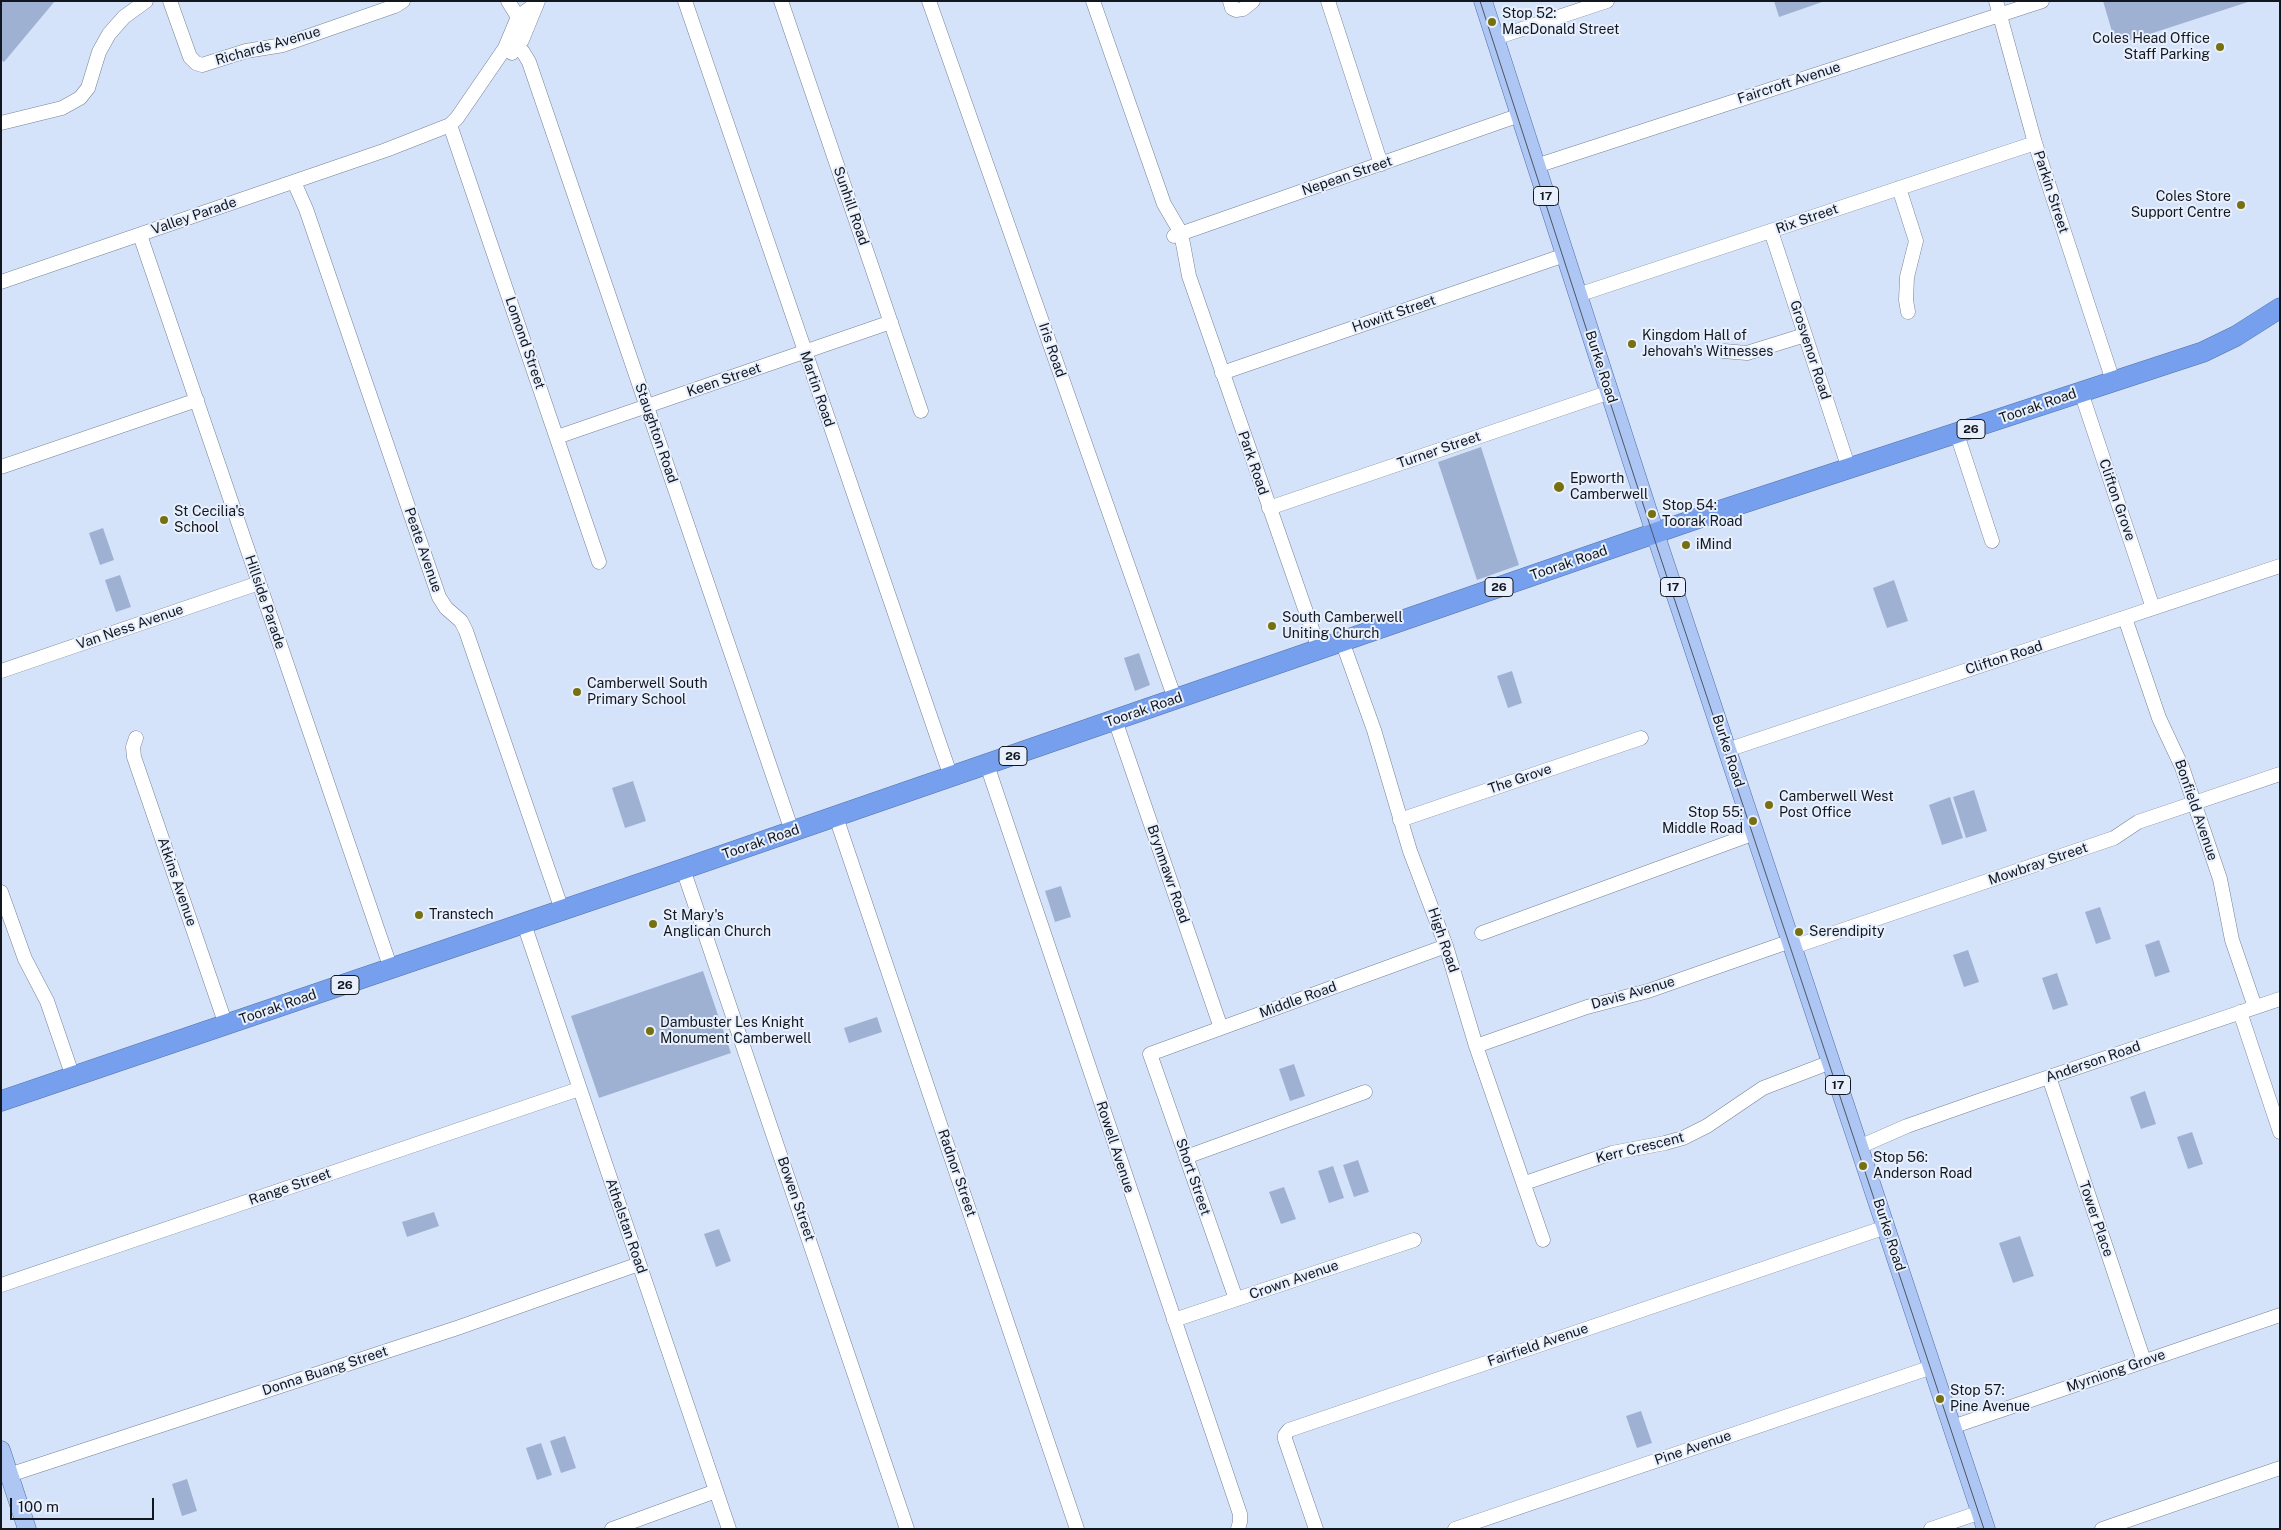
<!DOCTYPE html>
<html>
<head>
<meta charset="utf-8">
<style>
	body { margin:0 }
	#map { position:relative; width:2281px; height:1530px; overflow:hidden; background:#d5e3fa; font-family:"Public Sans",sans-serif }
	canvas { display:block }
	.frame { position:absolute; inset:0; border:2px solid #12171f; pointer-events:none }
	.scale { position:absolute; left:10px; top:1498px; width:144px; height:22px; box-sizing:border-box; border:2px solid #12171f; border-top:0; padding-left:6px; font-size:15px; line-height:18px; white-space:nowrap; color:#12171f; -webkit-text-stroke:4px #e8f0fe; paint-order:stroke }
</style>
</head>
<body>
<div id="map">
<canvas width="2281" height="1530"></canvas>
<div class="frame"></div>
<div class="scale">100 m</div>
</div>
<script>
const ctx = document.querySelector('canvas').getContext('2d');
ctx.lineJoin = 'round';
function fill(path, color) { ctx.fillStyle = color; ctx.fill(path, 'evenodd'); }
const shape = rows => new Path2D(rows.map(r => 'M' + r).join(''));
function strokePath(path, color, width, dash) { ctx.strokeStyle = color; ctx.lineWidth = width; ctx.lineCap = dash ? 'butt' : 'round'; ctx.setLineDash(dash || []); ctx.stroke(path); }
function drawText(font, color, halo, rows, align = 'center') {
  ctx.font = font + ' "Public Sans",sans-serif'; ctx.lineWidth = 4; ctx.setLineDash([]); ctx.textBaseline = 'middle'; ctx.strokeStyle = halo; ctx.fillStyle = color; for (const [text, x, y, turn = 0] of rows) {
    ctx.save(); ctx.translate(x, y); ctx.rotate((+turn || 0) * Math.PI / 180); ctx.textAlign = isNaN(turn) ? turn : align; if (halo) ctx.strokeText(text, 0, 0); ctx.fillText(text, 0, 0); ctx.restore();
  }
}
fill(shape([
	[1,1,55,1,4,62,1,60],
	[1774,1,1825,1,1779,17],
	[2103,1,2251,1,2116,45],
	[1481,447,1519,565,1477,580,1438,462],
	[103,528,114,560,100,565,89,533],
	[120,575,131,607,116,612,105,580],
	[1894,580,1908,621,1887,628,1873,588],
	[1139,653,1150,685,1135,691,1124,658],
	[1512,671,1522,703,1508,708,1497,676],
	[633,781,646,821,625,828,612,788],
	[1974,790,1987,831,1966,838,1953,797],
	[1950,797,1963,838,1942,845,1929,805],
	[1061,886,1071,917,1055,922,1045,891],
	[2100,907,2111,939,2096,944,2085,912],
	[2159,940,2170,972,2155,977,2145,945],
	[1968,950,1979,982,1964,987,1953,955],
	[703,971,731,1053,599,1098,571,1016],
	[2057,973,2068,1005,2053,1010,2042,978],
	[877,1017,882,1032,849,1043,844,1028],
	[1294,1064,1305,1096,1290,1101,1279,1069],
	[2145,1091,2156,1124,2141,1129,2130,1097],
	[2192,1132,2203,1164,2188,1169,2177,1137],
	[1358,1160,1369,1192,1354,1197,1343,1165],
	[1333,1166,1344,1198,1329,1203,1318,1171],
	[1284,1187,1296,1219,1281,1224,1269,1192],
	[434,1212,439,1226,407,1237,402,1222],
	[719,1229,731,1261,716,1267,704,1234],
	[2020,1236,2034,1276,2013,1283,1999,1243],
	[1641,1411,1652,1443,1637,1448,1626,1416],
	[565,1436,576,1468,561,1473,550,1441],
	[541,1443,552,1475,537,1480,526,1448],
	[187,1479,197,1511,182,1516,172,1484]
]), '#9eb1d3');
const minor = shape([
	[170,1,190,57,196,63,202,65,246,51,283,45,395,6,403,1],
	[508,1,518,17],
	[685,1,951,777],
	[781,1,921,411],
	[929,1,1175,699],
	[1093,1,1164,204,1181,233,1189,276,1319,649],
	[1230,1,1232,8,1236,10,1243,9,1253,1],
	[1328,1,1381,164],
	[1996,1,2035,143,2113,381],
	[1495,38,1607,1],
	[509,40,523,52,529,62,792,831],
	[512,53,522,40,538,1],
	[1,123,62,108,80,98,88,88,99,52,109,34,124,17,146,1],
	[450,125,599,562],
	[1536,166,2042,1],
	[294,182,306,209,439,597,446,608,461,621,466,631,562,910],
	[1899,188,1916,241,1907,277,1906,300,1908,312],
	[1771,231,1849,469],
	[140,235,391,969],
	[1174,236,1520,115],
	[1,282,386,150,450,125,457,118,505,48,518,17,537,3],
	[1578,295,2035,143],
	[1723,351,1747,353,1805,335],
	[1222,373,1565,255],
	[2081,392,2153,608],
	[1957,434,1992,541],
	[557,437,891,322],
	[1,467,197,400],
	[1269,508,1610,392],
	[2125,618,2159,718,2182,767,2220,879,2232,940,2255,1007],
	[1342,641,1374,730,1410,851,1446,946,1476,1046,1543,1240],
	[1,671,259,583],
	[1115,720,1221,1028],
	[136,738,133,747,134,757,226,1025],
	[1727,750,2280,566],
	[987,765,1240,1514,1240,1522,1238,1529],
	[836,817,1077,1529],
	[1400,820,1641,738],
	[683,869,907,1529],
	[1,892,25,959,47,1001,73,1077],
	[524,924,729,1529],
	[1482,933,1755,833],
	[1793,947,2114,838,2138,822,2280,774],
	[2240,1012,2280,1132],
	[1476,1046,1587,1007,1648,991,1791,941],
	[2049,1077,2144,1361],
	[1859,1147,1907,1126,1984,1099,2280,999],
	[1186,1157,1365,1092],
	[1525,1183,1612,1153,1665,1143,1683,1138,1707,1126,1763,1088,1831,1062],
	[1,1285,579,1089],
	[1236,1299,1150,1054,1446,946],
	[1174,1320,1414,1240],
	[1952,1427,2280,1315],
	[9,1475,457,1328,639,1264],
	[612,1529,716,1491],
	[1316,1529,1285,1439,1285,1435,1289,1430,1886,1227],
	[1455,1529,1932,1367],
	[1931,1529,1981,1512],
	[2102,1529,2280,1468]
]);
const major = shape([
	[1483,1,1655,533,1986,1529],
	[1,1450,27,1529]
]);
const highway = shape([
	[1,1101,683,869,1722,510,2203,352,2236,336,2280,308]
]);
strokePath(minor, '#768297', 15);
strokePath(major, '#5370a5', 19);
strokePath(highway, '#5370a5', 21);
strokePath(minor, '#fff', 14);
strokePath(major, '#adc6f4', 18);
strokePath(highway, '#76a0ed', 20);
strokePath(shape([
	[1480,1,1657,547,1984,1529]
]), '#4e5663', 1);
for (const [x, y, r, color] of [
	[1492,22,5,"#777010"],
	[2220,47,5,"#777010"],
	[2241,205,5,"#777010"],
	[1632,344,5,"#777010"],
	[1559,487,6,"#777010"],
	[1652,514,5,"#777010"],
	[164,520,5,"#777010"],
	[1686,545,5,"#777010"],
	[1272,626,5,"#777010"],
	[577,692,5,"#777010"],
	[1769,805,5,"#777010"],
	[1753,821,5,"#777010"],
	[419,915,5,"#777010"],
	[653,924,5,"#777010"],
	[1799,932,5,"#777010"],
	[650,1031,5,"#777010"],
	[1863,1166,5,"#777010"],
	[1940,1399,5,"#777010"]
]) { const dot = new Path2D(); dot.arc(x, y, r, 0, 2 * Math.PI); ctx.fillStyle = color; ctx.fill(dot); strokePath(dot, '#e8f0fe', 2); }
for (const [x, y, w] of [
	[1546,196,25],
	[1971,429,28],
	[1499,587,28],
	[1673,587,25],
	[1013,756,28],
	[345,985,28],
	[1838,1085,25]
]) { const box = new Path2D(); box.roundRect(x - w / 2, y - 9.5, w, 19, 4); ctx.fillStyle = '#e8f0fe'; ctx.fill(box); strokePath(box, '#12171f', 1); }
drawText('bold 12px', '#12171f', null, [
	["17",1546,196],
	["26",1971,429],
	["26",1499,587],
	["17",1673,587],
	["26",1013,756],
	["26",345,985],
	["17",1838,1085]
]);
drawText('14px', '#12171f', '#e8f0fe', [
	["Stop 52:",1502,14],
	["MacDonald Street",1502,30],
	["Coles Head Office",2210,39,"right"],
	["Staff Parking",2210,55,"right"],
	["Coles Store",2231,197,"right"],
	["Support Centre",2231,213,"right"],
	["Kingdom Hall of",1642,336],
	["Jehovah's Witnesses",1642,352],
	["Epworth",1570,479],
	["Camberwell",1570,495],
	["Stop 54:",1662,506],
	["Toorak Road",1662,522],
	["St Cecilia's",174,512],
	["School",174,528],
	["iMind",1696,545],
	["South Camberwell",1282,618],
	["Uniting Church",1282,634],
	["Camberwell South",587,684],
	["Primary School",587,700],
	["Camberwell West",1779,797],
	["Post Office",1779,813],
	["Stop 55:",1743,813,"right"],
	["Middle Road",1743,829,"right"],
	["Transtech",429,915],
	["St Mary's",663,916],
	["Anglican Church",663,932],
	["Serendipity",1809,932],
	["Dambuster Les Knight",660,1023],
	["Monument Camberwell",660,1039],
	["Stop 56:",1873,1158],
	["Anderson Road",1873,1174],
	["Stop 57:",1950,1391],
	["Pine Avenue",1950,1407]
], 'left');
drawText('14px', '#12171f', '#e8f0fe', [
	["Richards Avenue",268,46,-16],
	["Faircroft Avenue",1789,83,-18],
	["Nepean Street",1347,176,-19],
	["Parkin Street",2051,192,72],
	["Sunhill Road",851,206,71],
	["Valley Parade",194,216,-19],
	["Rix Street",1807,219,-19],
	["Howitt Street",1394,314,-19],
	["Lomond Street",525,343,71],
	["Iris Road",1052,350,71],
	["Grosvenor Road",1810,350,72],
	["Burke Road",1601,367,72],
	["Keen Street",724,380,-19],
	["Martin Road",817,389,71],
	["Toorak Road",2038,406,-19],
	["Staughton Road",656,433,71],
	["Turner Street",1439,450,-19],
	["Park Road",1253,463,71],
	["Clifton Grove",2117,500,71],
	["Peate Avenue",423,550,71],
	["Toorak Road",1569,563,-19],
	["Hillside Parade",265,602,71],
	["Van Ness Avenue",130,627,-19],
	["Clifton Road",2004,658,-18],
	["Toorak Road",1144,710,-19],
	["Burke Road",1728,751,72],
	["The Grove",1520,779,-19],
	["Bonfield Avenue",2196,810,71],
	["Toorak Road",761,842,-19],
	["Mowbray Street",2038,864,-19],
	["Brynmawr Road",1168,874,71],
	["Atkins Avenue",177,882,71],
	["High Road",1443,940,71],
	["Davis Avenue",1633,993,-16],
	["Middle Road",1298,1000,-20],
	["Toorak Road",278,1007,-19],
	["Anderson Road",2093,1062,-19],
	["Rowell Avenue",1115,1147,72],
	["Kerr Crescent",1640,1148,-14],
	["Radnor Street",957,1173,71],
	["Short Street",1193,1177,71],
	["Range Street",290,1187,-19],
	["Bowen Street",796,1199,71],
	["Tower Place",2096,1219,71],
	["Athelstan Road",626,1226,71],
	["Burke Road",1889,1235,72],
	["Crown Avenue",1294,1280,-19],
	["Fairfield Avenue",1538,1345,-19],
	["Donna Buang Street",325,1371,-18],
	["Myrniong Grove",2116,1371,-19],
	["Pine Avenue",1693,1448,-19]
]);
</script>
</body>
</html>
